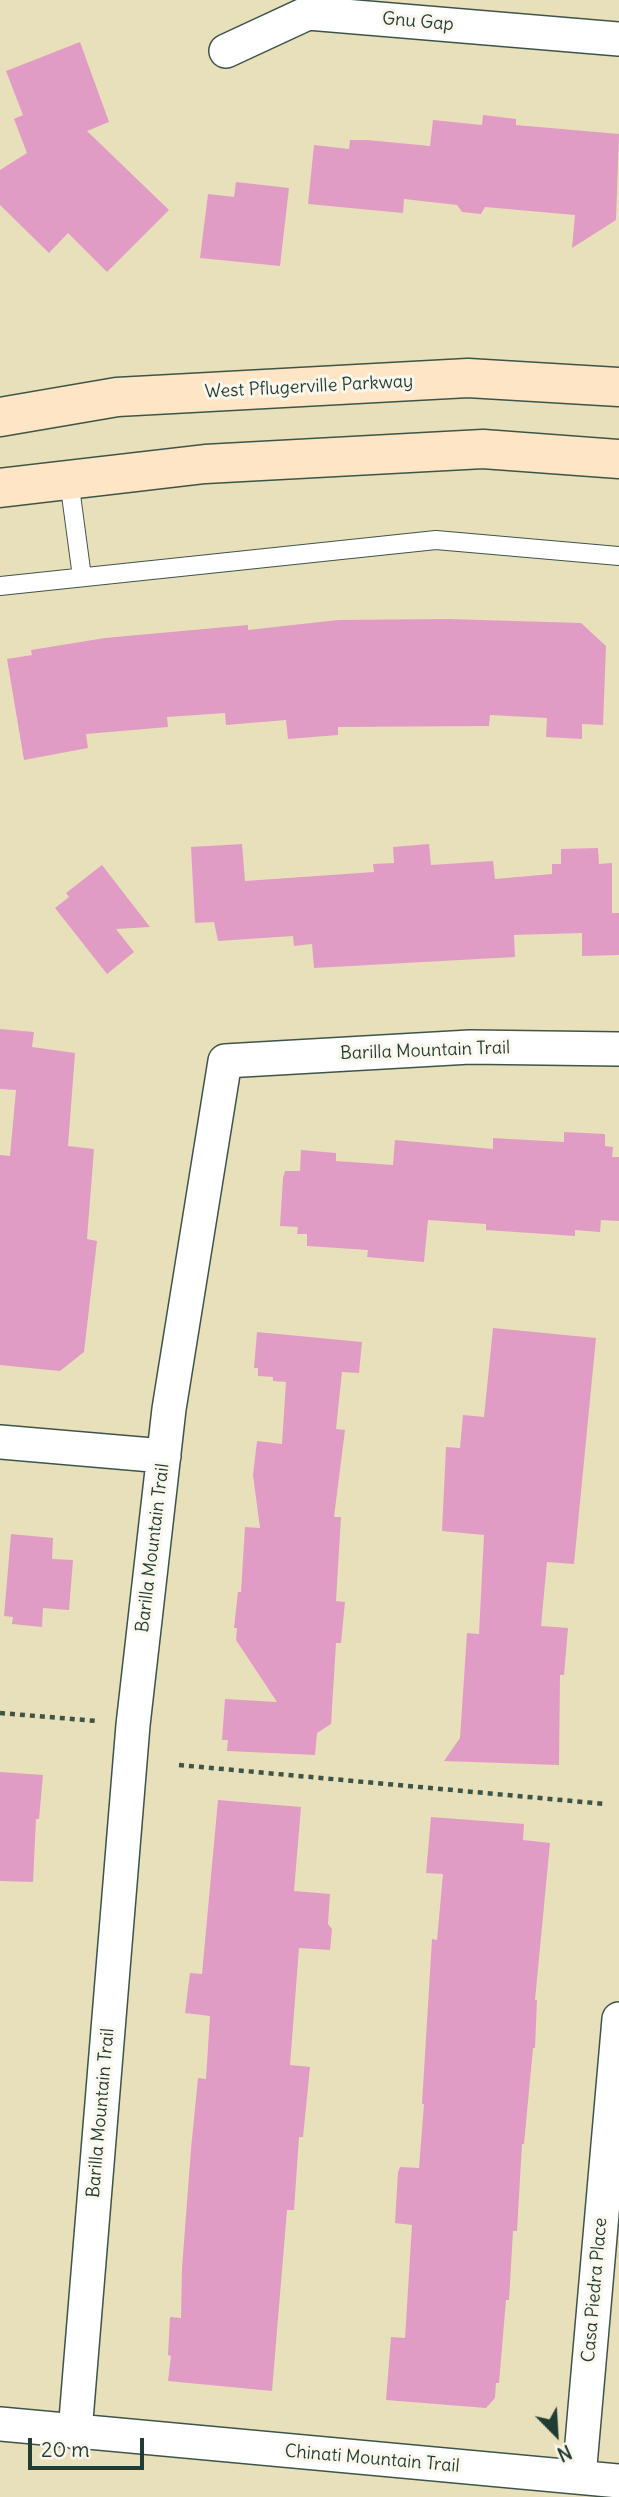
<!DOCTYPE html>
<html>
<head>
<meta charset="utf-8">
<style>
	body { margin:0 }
	#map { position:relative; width:619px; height:2497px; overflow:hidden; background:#e8e0bb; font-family:Delius,sans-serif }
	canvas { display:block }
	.north { position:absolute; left:521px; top:2399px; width:70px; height:70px; -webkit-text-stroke:5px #fbf7ec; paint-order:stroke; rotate:156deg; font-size:19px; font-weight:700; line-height:28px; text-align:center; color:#1f3d34 }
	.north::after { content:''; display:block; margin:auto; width:24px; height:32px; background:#1f3d34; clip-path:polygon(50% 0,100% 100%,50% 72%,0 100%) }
	.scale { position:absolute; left:28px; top:2438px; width:116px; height:32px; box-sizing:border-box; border:4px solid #1f3d34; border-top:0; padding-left:9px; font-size:21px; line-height:24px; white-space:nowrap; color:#1f3d34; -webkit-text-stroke:5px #fbf7ec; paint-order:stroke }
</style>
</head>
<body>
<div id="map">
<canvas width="619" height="2497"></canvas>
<div class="north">N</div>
<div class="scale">20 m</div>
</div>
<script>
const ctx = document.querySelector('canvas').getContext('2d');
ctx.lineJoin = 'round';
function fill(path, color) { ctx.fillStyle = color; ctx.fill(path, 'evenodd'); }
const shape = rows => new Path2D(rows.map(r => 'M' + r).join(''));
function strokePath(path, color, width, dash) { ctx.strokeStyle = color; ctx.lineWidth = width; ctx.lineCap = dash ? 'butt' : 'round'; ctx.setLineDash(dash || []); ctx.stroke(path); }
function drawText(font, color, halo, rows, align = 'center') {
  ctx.font = font + ' Delius,sans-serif'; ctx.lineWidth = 6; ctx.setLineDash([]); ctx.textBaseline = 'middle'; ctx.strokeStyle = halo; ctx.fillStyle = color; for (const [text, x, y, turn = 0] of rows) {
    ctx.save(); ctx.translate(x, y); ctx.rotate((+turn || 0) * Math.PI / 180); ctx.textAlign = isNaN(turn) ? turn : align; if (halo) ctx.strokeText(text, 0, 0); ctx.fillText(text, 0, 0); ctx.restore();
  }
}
fill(shape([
	[80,42,109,122,87,131,169,210,107,272,68,233,49,253,0,205,0,170,27,153,14,119,23,115,6,71],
	[483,115,516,119,516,125,619,134,616,220,572,248,575,215,485,207,481,214,462,212,457,205,404,199,403,213,308,204,314,145,349,149,350,140,367,140,430,146,433,120,482,125],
	[236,182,289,188,280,266,200,258,208,194,234,197],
	[448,619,581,623,606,646,603,725,582,724,582,739,546,737,547,718,490,715,489,726,338,727,338,735,288,739,286,720,226,725,225,713,167,717,168,727,86,734,88,748,24,760,7,659,32,655,31,650,105,638,248,625,248,630,338,620],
	[242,844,245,881,374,872,373,864,394,863,393,847,429,844,431,865,493,861,495,879,552,874,552,864,561,864,561,849,598,848,599,864,612,863,612,913,619,913,619,955,582,956,582,933,514,935,515,957,314,968,312,944,294,946,293,936,218,941,214,922,195,923,191,847],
	[102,865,150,927,116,929,134,952,107,974,55,908,69,897,66,893],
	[0,1029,34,1032,32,1047,75,1053,68,1146,94,1149,87,1239,97,1241,84,1352,60,1371,0,1365,0,1155,10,1156,16,1090,0,1089],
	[564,1132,605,1134,605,1146,613,1147,612,1157,619,1157,619,1221,601,1220,600,1232,575,1230,575,1236,486,1230,486,1224,428,1220,424,1262,367,1257,368,1250,307,1246,307,1234,297,1234,298,1227,280,1226,283,1178,285,1171,300,1171,301,1150,336,1153,336,1161,393,1165,395,1140,493,1149,493,1138,564,1142],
	[493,1328,596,1338,574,1564,547,1562,541,1626,568,1628,564,1675,560,1675,559,1765,444,1761,460,1738,467,1633,479,1634,484,1535,442,1531,446,1447,460,1448,463,1415,484,1417],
	[257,1332,362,1342,359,1373,342,1372,336,1429,345,1430,334,1517,341,1517,336,1601,345,1602,341,1643,336,1643,331,1724,317,1733,315,1755,227,1751,228,1740,222,1740,225,1699,277,1702,236,1640,237,1628,234,1628,238,1592,241,1592,245,1527,260,1528,253,1475,257,1441,282,1444,286,1382,273,1381,273,1377,258,1376,258,1368,254,1368],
	[11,1534,53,1538,52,1559,73,1560,69,1610,43,1608,42,1627,12,1624,13,1617,4,1616],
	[0,1772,43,1775,39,1819,36,1819,33,1882,0,1881],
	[218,1800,301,1807,294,1891,330,1894,328,1924,332,1929,330,1950,299,1948,290,2065,310,2067,303,2137,299,2137,294,2210,287,2210,272,2391,168,2381,171,2356,168,2355,170,2317,181,2318,182,2268,191,2149,198,2078,206,2079,210,2016,185,2013,190,1973,202,1974],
	[431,1817,524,1824,523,1840,550,1843,535,2000,537,2000,535,2048,533,2048,524,2144,522,2144,517,2231,513,2231,509,2300,506,2300,499,2383,496,2383,495,2398,486,2408,386,2400,391,2337,405,2338,412,2225,395,2223,398,2172,400,2167,419,2168,424,2104,422,2104,432,1939,437,1940,443,1874,426,1873]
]), '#e19cc5');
const lane = shape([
	[69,480,82,577],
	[0,586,436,540,619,556]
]);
const street = shape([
	[226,51,308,13,619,39],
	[0,1442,164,1456],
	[0,2424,619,2481],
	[75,2432,133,1725,169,1409,225,1061,470,1047,619,1049],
	[579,2477,619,2019]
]);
const secondary = shape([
	[0,417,117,397,468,378,619,387],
	[0,488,205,464,483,449,619,459]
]);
strokePath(lane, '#3d5548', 20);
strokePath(street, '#3d5548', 36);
strokePath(secondary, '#3d5548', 41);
strokePath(shape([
	[0,1713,97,1721],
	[179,1765,605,1804]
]), '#3d5548', 4.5, [5, 5]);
strokePath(lane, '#fff', 18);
strokePath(street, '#fff', 33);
strokePath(secondary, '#fee5c5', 38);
drawText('18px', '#1f3d34', '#fbf7ec', [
	["Gnu Gap",418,22,5],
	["West Pflugerville Parkway",309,387,-3],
	["Barilla Mountain Trail",425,1051,-2],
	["Barilla Mountain Trail",153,1548,-83],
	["Barilla Mountain Trail",101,2113,-85],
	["Casa Piedra Place",595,2290,-85],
	["Chinati Mountain Trail",372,2459,5]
]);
</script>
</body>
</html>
